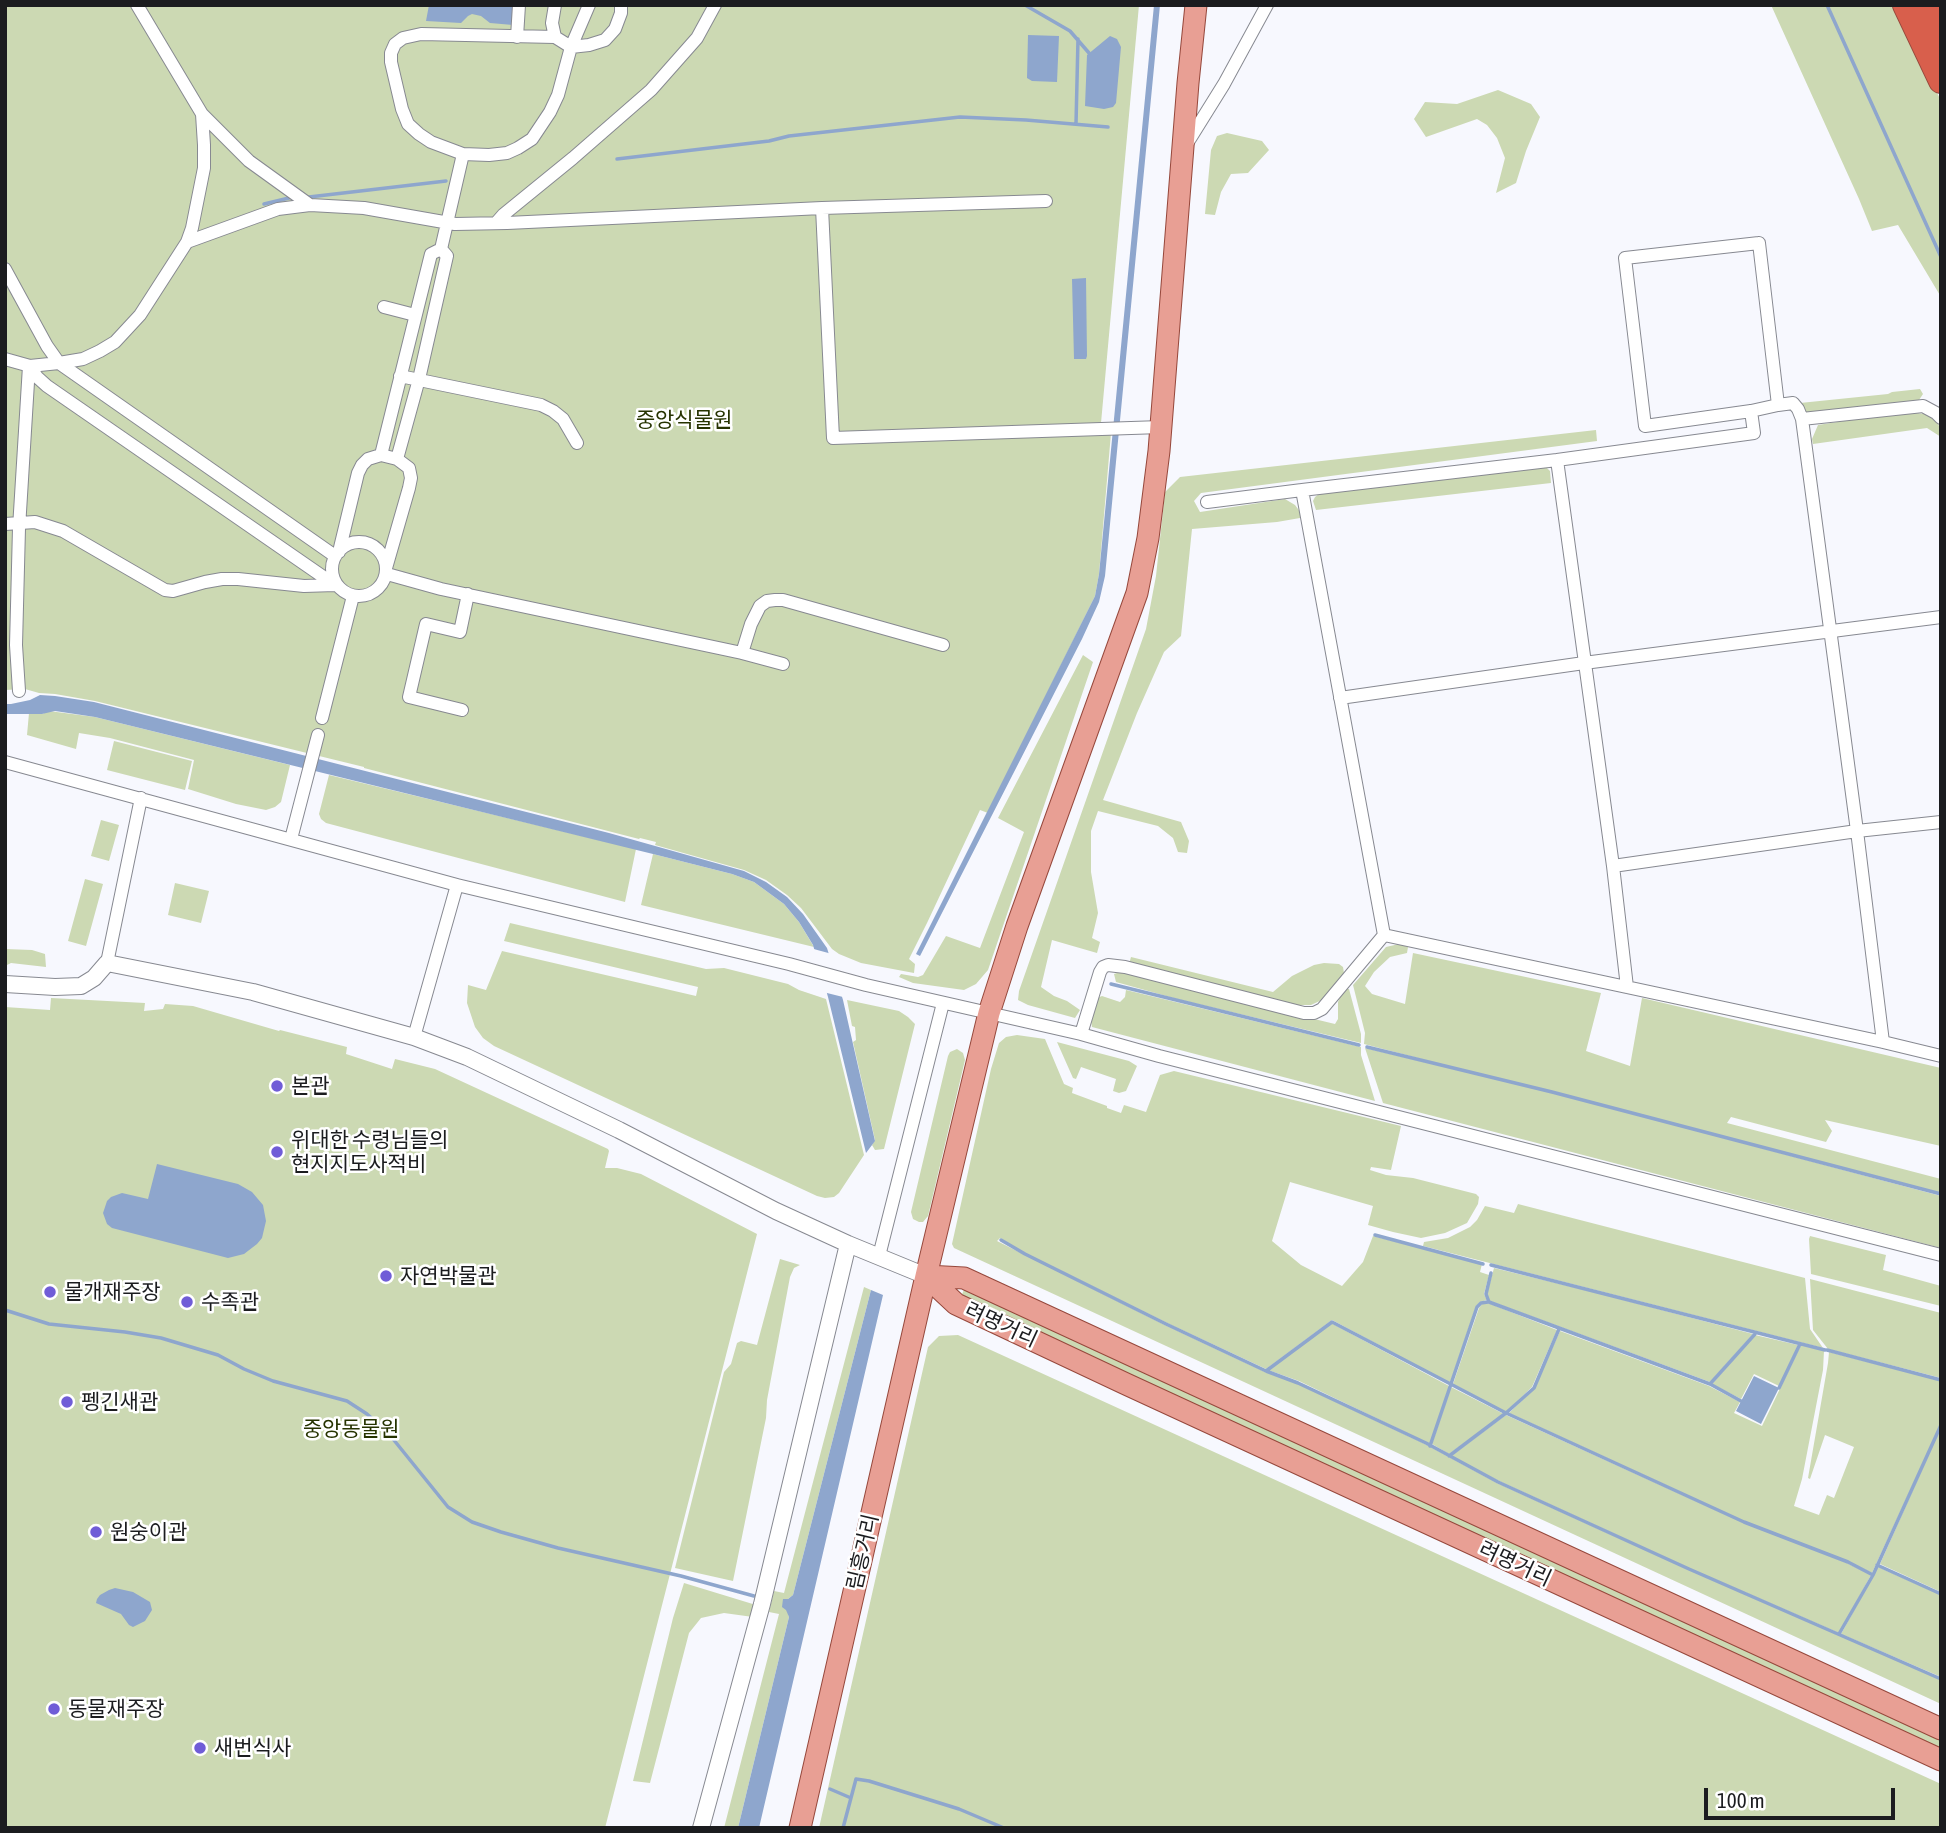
<!DOCTYPE html>
<html>
<head>
<meta charset="utf-8">
<style>
	body { margin:0 }
	#map { position:relative; width:1946px; height:1833px; overflow:hidden; background:#f7f8fe; font-family:"Asap Condensed",sans-serif }
	canvas { display:block }
	.frame { position:absolute; inset:0; border:7px solid #1b1c1f; pointer-events:none }
	.scale { position:absolute; left:1704px; top:1788px; width:191px; height:32px; box-sizing:border-box; border:4px solid #1b1c1f; border-top:0; padding-left:9px; font-size:21px; line-height:24px; white-space:nowrap; color:#1b1c1f; -webkit-text-stroke:5px #fff; paint-order:stroke }
</style>
</head>
<body>
<div id="map">
<canvas width="1946" height="1833"></canvas>
<div class="frame"></div>
<div class="scale">100 m</div>
</div>
<script>
const ctx = document.querySelector('canvas').getContext('2d');
ctx.lineJoin = 'round';
function fill(path, color) { ctx.fillStyle = color; ctx.fill(path, 'evenodd'); }
const shape = rows => new Path2D(rows.map(r => 'M' + r).join(''));
function strokePath(path, color, width, dash) { ctx.strokeStyle = color; ctx.lineWidth = width; ctx.lineCap = dash ? 'butt' : 'round'; ctx.setLineDash(dash || []); ctx.stroke(path); }
function drawText(font, color, halo, rows, align = 'center') {
  ctx.font = font + ' "Asap Condensed","Noto Sans KR",sans-serif'; ctx.lineWidth = 5; ctx.setLineDash([]); ctx.textBaseline = 'middle'; ctx.strokeStyle = halo; ctx.fillStyle = color; for (const [text, x, y, turn = 0] of rows) {
    ctx.save(); ctx.translate(x, y); ctx.rotate((+turn || 0) * Math.PI / 180); ctx.textAlign = isNaN(turn) ? turn : align; if (halo) ctx.strokeText(text, 0, 0); ctx.fillText(text, 0, 0); ctx.restore();
  }
}
fill(shape([
	[5,5,1139,5,1100,434,1111,433,1099,574,1095,596,988,813,980,810,927,923,909,959,915,964,914,973,861,963,839,954,832,949,801,908,787,895,766,880,744,870,655,845,656,842,640,838,639,839,364,768,364,767,95,701,55,694,39,693,25,689,5,690],
	[1771,5,1895,5,1941,101,1941,297,1898,225,1872,231,1859,199],
	[1498,90,1531,104,1540,117,1526,151,1516,183,1496,193,1505,158,1497,138,1487,125,1477,119,1426,137,1414,119,1425,102,1457,104],
	[1227,133,1262,141,1269,150,1248,173,1231,174,1221,192,1215,215,1205,214,1211,150,1217,136],
	[1920,389,1923,394,1919,400,1805,415,1800,403,1888,394,1892,392],
	[1914,413,1928,414,1937,421,1941,431,1941,437,1927,428,1813,444,1812,439,1818,425,1875,416],
	[1596,430,1597,441,1201,493,1194,501,1200,512,1285,499,1295,505,1301,513,1300,518,1277,522,1192,529,1181,636,1164,652,1137,713,1103,800,1181,822,1189,841,1187,853,1178,852,1173,838,1158,826,1098,811,1091,831,1091,872,1098,913,1092,938,1100,942,1097,953,1052,940,1041,987,1054,996,1067,1001,1080,1010,1075,1018,1028,1005,1018,1000,1019,991,1146,629,1156,576,1165,492,1180,477],
	[1539,464,1544,465,1550,471,1551,483,1316,510,1313,501,1315,497,1319,494],
	[1083,655,1093,662,988,970,976,984,964,990,913,983,899,977,901,974,918,977,923,975,946,936,980,948,1024,832,998,818],
	[49,711,95,717,290,765,281,802,275,807,266,810,236,804,188,789,194,760,110,738,79,733,76,749,27,735,29,713,42,714],
	[114,741,192,761,185,790,107,770],
	[329,775,636,849,625,902,326,823,321,819,319,814],
	[101,820,119,825,109,861,91,856],
	[653,854,732,874,754,882,784,904,799,922,814,947,641,905],
	[85,879,103,884,86,946,68,941],
	[175,883,209,891,201,923,168,915],
	[510,923,706,969,724,968,788,984,799,990,826,999,864,1155,839,1193,834,1197,825,1198,817,1196,494,1046,483,1038,475,1027,467,1003,468,985,486,990,502,951,696,996,698,987,504,941],
	[1399,944,1408,947,1407,953,1390,957,1374,972,1365,986,1372,994,1405,1004,1413,953,1601,993,1586,1051,1630,1066,1642,998,1941,1068,1941,1146,1825,1120,1832,1131,1826,1142,1731,1117,1727,1123,1941,1179,1941,1193,1592,1103,1941,1196,1941,1248,1383,1103,1365,1048,1533,1088,1364,1044,1365,1033,1353,985,1386,947],
	[5,949,32,950,45,954,46,967,11,963,5,966],
	[1131,957,1273,992,1292,976,1314,965,1324,963,1339,964,1343,967,1344,973,1324,999,1311,1005,1298,1005,1129,964],
	[1117,973,1123,973,1335,1024,1338,1019,1338,1002,1342,993,1346,989,1349,989,1361,1034,1361,1043,1177,999,1116,982,1114,974],
	[1126,990,1361,1047,1361,1055,1375,1101,1092,1027,1091,1021,1097,998,1102,996,1120,1002,1125,997],
	[51,998,145,1003,144,1011,163,1009,165,1004,193,1006,279,1031,280,1030,347,1047,346,1054,392,1069,395,1059,435,1069,608,1149,609,1151,605,1168,617,1168,641,1174,757,1234,605,1828,5,1828,5,1007,50,1010],
	[847,1000,899,1011,908,1017,915,1024,884,1149,875,1150,872,1145,875,1140,853,1042,856,1040,855,1027,852,1026],
	[1017,1035,1045,1039,1064,1084,1073,1088,1072,1093,1107,1106,1107,1108,1121,1113,1124,1105,1146,1112,1160,1075,1174,1071,1401,1126,1391,1170,1371,1167,1370,1170,1386,1175,1413,1178,1476,1194,1479,1197,1478,1204,1467,1223,1445,1233,1421,1238,1393,1232,1368,1225,1373,1206,1290,1182,1272,1241,1301,1265,1342,1286,1363,1262,1373,1236,1482,1264,1480,1272,1489,1275,1484,1294,1487,1300,1480,1302,1476,1306,1450,1383,1332,1320,1266,1369,1167,1323,1025,1253,1000,1238,997,1241,1165,1325,1265,1372,1298,1384,1425,1444,1497,1483,1689,1570,1941,1680,1941,1704,954,1248,952,1244,991,1069,999,1043,1006,1037],
	[1057,1042,1129,1061,1137,1066,1126,1091,1119,1093,1113,1091,1116,1079,1081,1067,1076,1079,1073,1078],
	[957,1049,963,1053,965,1060,928,1216,923,1222,919,1222,913,1219,911,1212,948,1056,950,1052],
	[1518,1204,1805,1278,1810,1329,1823,1348,1423,1246,1424,1242,1448,1238,1470,1227,1477,1220,1485,1206,1514,1213],
	[1810,1236,1886,1255,1883,1270,1941,1286,1941,1306,1811,1274,1809,1239],
	[780,1259,800,1265,794,1268,790,1277,767,1400,766,1418,733,1581,675,1568,724,1372,731,1364,737,1343,741,1341,757,1345],
	[1494,1268,1597,1293,1753,1334,1710,1382,1490,1301,1487,1294],
	[1810,1279,1941,1313,1941,1378,1828,1349,1813,1330],
	[864,1287,871,1290,793,1595,788,1599,784,1599,789,1617,738,1828,724,1828,779,1614,769,1612,774,1591,784,1593],
	[965,1288,1941,1738,1941,1748,961,1296],
	[1488,1303,1557,1330,1532,1387,1506,1412,1453,1384,1479,1308,1482,1304],
	[1331,1323,1449,1386,1430,1444,1299,1381,1268,1370],
	[1560,1331,1709,1386,1740,1402,1734,1413,1762,1426,1801,1345,1824,1351,1823,1370,1802,1479,1794,1506,1819,1515,1827,1495,1834,1498,1854,1447,1825,1435,1810,1479,1808,1478,1828,1363,1829,1352,1941,1381,1941,1423,1872,1573,1848,1561,1744,1521,1509,1413,1534,1389],
	[958,1335,1941,1784,1941,1828,819,1828,928,1347,939,1336],
	[1755,1335,1798,1345,1779,1386,1754,1374,1741,1399,1712,1384],
	[1451,1387,1504,1414,1449,1454,1432,1444],
	[1506,1415,1744,1523,1847,1563,1871,1575,1839,1633,1689,1568,1499,1481,1451,1456],
	[1941,1427,1941,1592,1880,1564],
	[1878,1567,1941,1595,1941,1677,1841,1634],
	[684,1583,756,1605,753,1617,724,1613,701,1618,689,1633,650,1783,633,1781,673,1618]
]), '#ccd9b3');
fill(shape([
	[429,5,514,5,513,25,490,23,481,16,472,14,468,16,461,23,426,21],
	[1154,5,1160,5,1105,576,1099,602,1082,639,920,956,916,954,1095,596,1099,574],
	[1028,35,1059,36,1057,82,1032,81,1027,78],
	[1110,36,1117,39,1121,47,1116,103,1113,107,1104,109,1085,106,1087,55],
	[1086,278,1087,356,1086,359,1074,359,1072,279],
	[40,695,55,696,94,702,609,833,744,871,766,882,787,897,803,914,827,948,843,1000,875,1141,866,1153,828,997,813,945,799,922,784,904,754,882,732,874,653,854,95,717,55,711,42,714,5,714,5,704,11,704,30,700],
	[157,1164,238,1184,252,1192,263,1205,266,1221,262,1238,257,1244,244,1254,228,1258,112,1228,107,1224,103,1213,107,1201,111,1197,122,1193,148,1199],
	[871,1290,883,1295,759,1828,738,1828,789,1617,786,1610,782,1607,783,1599,788,1599,793,1595],
	[1754,1376,1779,1388,1761,1424,1736,1411],
	[115,1588,133,1592,150,1602,152,1610,145,1621,133,1627,129,1625,121,1614,96,1603,97,1599,100,1595,109,1590]
]), '#8ea6cd');
fill(shape([
	[810,948,832,954,847,998,823,992]
]), '#f7f8fe');
strokePath(shape([
	[1025,5,1070,31,1089,53],
	[1827,5,1941,257],
	[1076,124,1078,39],
	[617,159,769,141,789,136,960,117,1026,120,1108,127],
	[309,197,446,181],
	[264,204,289,198],
	[1111,984,1359,1045],
	[1367,1047,1552,1092,1941,1194],
	[1375,1235,1483,1264],
	[1001,1240,1025,1254,1166,1324,1266,1371,1298,1383,1426,1443,1498,1482,1689,1569,1941,1679],
	[1491,1265,1825,1350],
	[1491,1273,1486,1294,1489,1302,1710,1384,1755,1334],
	[5,1310,49,1324,125,1332,161,1338,218,1355,244,1369,273,1381,347,1401,367,1414,389,1434,448,1507,472,1522,501,1532,558,1548,681,1576,754,1596],
	[1827,1350,1941,1380],
	[1266,1371,1332,1322,1506,1413,1744,1522,1848,1562,1873,1575],
	[1710,1384,1741,1401],
	[1779,1388,1800,1344],
	[1430,1446,1477,1307,1481,1303,1488,1302],
	[1449,1456,1506,1413,1534,1388,1559,1329],
	[1877,1565,1941,1594],
	[1839,1634,1873,1575,1941,1425],
	[830,1789,851,1798],
	[843,1828,856,1779,869,1781,959,1809,1004,1828]
]), '#8ea6cd', 3.5);
const minor = shape([
	[555,5,552,23,555,37],
	[589,5,571,47,558,95,550,112,532,139,518,148,507,153,489,155,463,154,431,142,419,134,408,124,402,109,391,62,391,53,395,44,403,38,421,34,555,37,571,47,589,45,605,40,615,29,621,13,621,5],
	[517,37,519,5],
	[202,114,249,161,310,205],
	[1186,145,1224,84,1267,5],
	[1046,201,822,208,833,438,1161,427],
	[496,223,503,215,573,158,651,90,697,38,715,5],
	[187,242,278,209,310,205,364,208,455,224,507,223,822,208],
	[1759,243,1778,405,1751,411,1645,426,1625,258,1759,243],
	[441,249,463,154],
	[5,269,47,346,59,363,335,556],
	[384,307,415,315],
	[5,359,30,366,59,363,83,359,100,351,115,342,140,315,187,242,192,228,204,168,204,145,202,114,137,5],
	[400,376,541,405,553,411,563,419,577,443],
	[1778,405,1793,403,1798,409,1802,419,1857,831,1883,1042],
	[1802,419,1923,406,1936,413,1941,418],
	[381,455,431,254,441,249,447,256,419,379,397,459],
	[1557,460,1613,866,1627,987],
	[1207,502,1302,490],
	[5,524,35,522,63,531,165,590,173,591,205,582,222,579,238,579,304,586,335,585,47,386,37,377,30,366],
	'332 569a27 27 0 1 1 54 0a27 27 0 1 1-54 0Z',
	[339,552,358,473,362,465,368,459,381,455,397,459,409,468,411,478,409,488,386,568],
	[387,574,441,589,742,653,783,664],
	[742,653,751,624,760,606,767,601,775,600,783,600,943,645],
	[19,691,16,645,19,528,29,366],
	[1340,698,1584,663,1941,617],
	[462,710,409,697,426,624,460,632,468,594],
	[322,718,353,596],
	[5,762,457,885,789,964,866,985,1081,1034,1159,1056,1941,1255],
	[291,839,318,735],
	[1613,866,1857,831,1941,822],
	[1384,935,1883,1042,1941,1056],
	[107,963,141,798],
	[1081,1034,1100,972,1103,967,1108,965,1125,967,1304,1013,1314,1013,1322,1009,1384,935,1302,490,1557,460,1754,433,1751,411],
	[414,1037,457,885],
	[879,1256,943,1003]
]);
const tertiary = shape([
	[5,984,55,987,81,986,94,978,107,963,253,992,414,1037,467,1057,619,1130,776,1211,848,1244,926,1276],
	[701,1828,762,1604,848,1244]
]);
const primary = shape([
	[926,1276,956,1304,1126,1384,1941,1760],
	[926,1276,964,1278,1941,1729],
	[800,1828,926,1276,989,1013,1017,926,1137,593,1148,538,1159,451,1188,83,1196,5]
]);
const motorway = shape([
	[1905,5,1941,81],
	[1925,5,1941,39]
]);
strokePath(minor, '#878991', 14);
strokePath(tertiary, '#878991', 18);
strokePath(primary, '#96483c', 23);
strokePath(motorway, '#96483c', 26);
strokePath(minor, '#fff', 12);
strokePath(tertiary, '#fff', 16);
strokePath(primary, '#e89f94', 21);
strokePath(motorway, '#d85f4c', 24);
for (const [x, y, r, color] of [
	[277,1086,7,"#705dd7"],
	[277,1152,7,"#705dd7"],
	[386,1276,7,"#705dd7"],
	[50,1292,7,"#705dd7"],
	[187,1302,7,"#705dd7"],
	[67,1402,7,"#705dd7"],
	[96,1532,7,"#705dd7"],
	[54,1709,7,"#705dd7"],
	[200,1748,7,"#705dd7"]
]) { const dot = new Path2D(); dot.arc(x, y, r, 0, 2 * Math.PI); ctx.fillStyle = color; ctx.fill(dot); strokePath(dot, '#fff', 2.5); }
drawText('21px', '#263300', '#fff', [
	["중앙식물원",684,420],
	["중앙동물원",351,1429]
]);
drawText('21px', '#1b1c1f', '#fff', [
	["본관",291,1086],
	["위대한 수령님들의",291,1140],
	["현지지도사적비",291,1164],
	["자연박물관",400,1276],
	["물개재주장",64,1292],
	["수족관",201,1302],
	["펭긴새관",81,1402],
	["원숭이관",110,1532],
	["동물재주장",68,1709],
	["새번식사",214,1748]
], 'left');
drawText('21px', '#1b1c1f', '#fff', [
	["려명거리",1001,1325,25],
	["림흥거리",863,1552,-77],
	["려명거리",1515,1564,25]
]);
</script>
</body>
</html>
